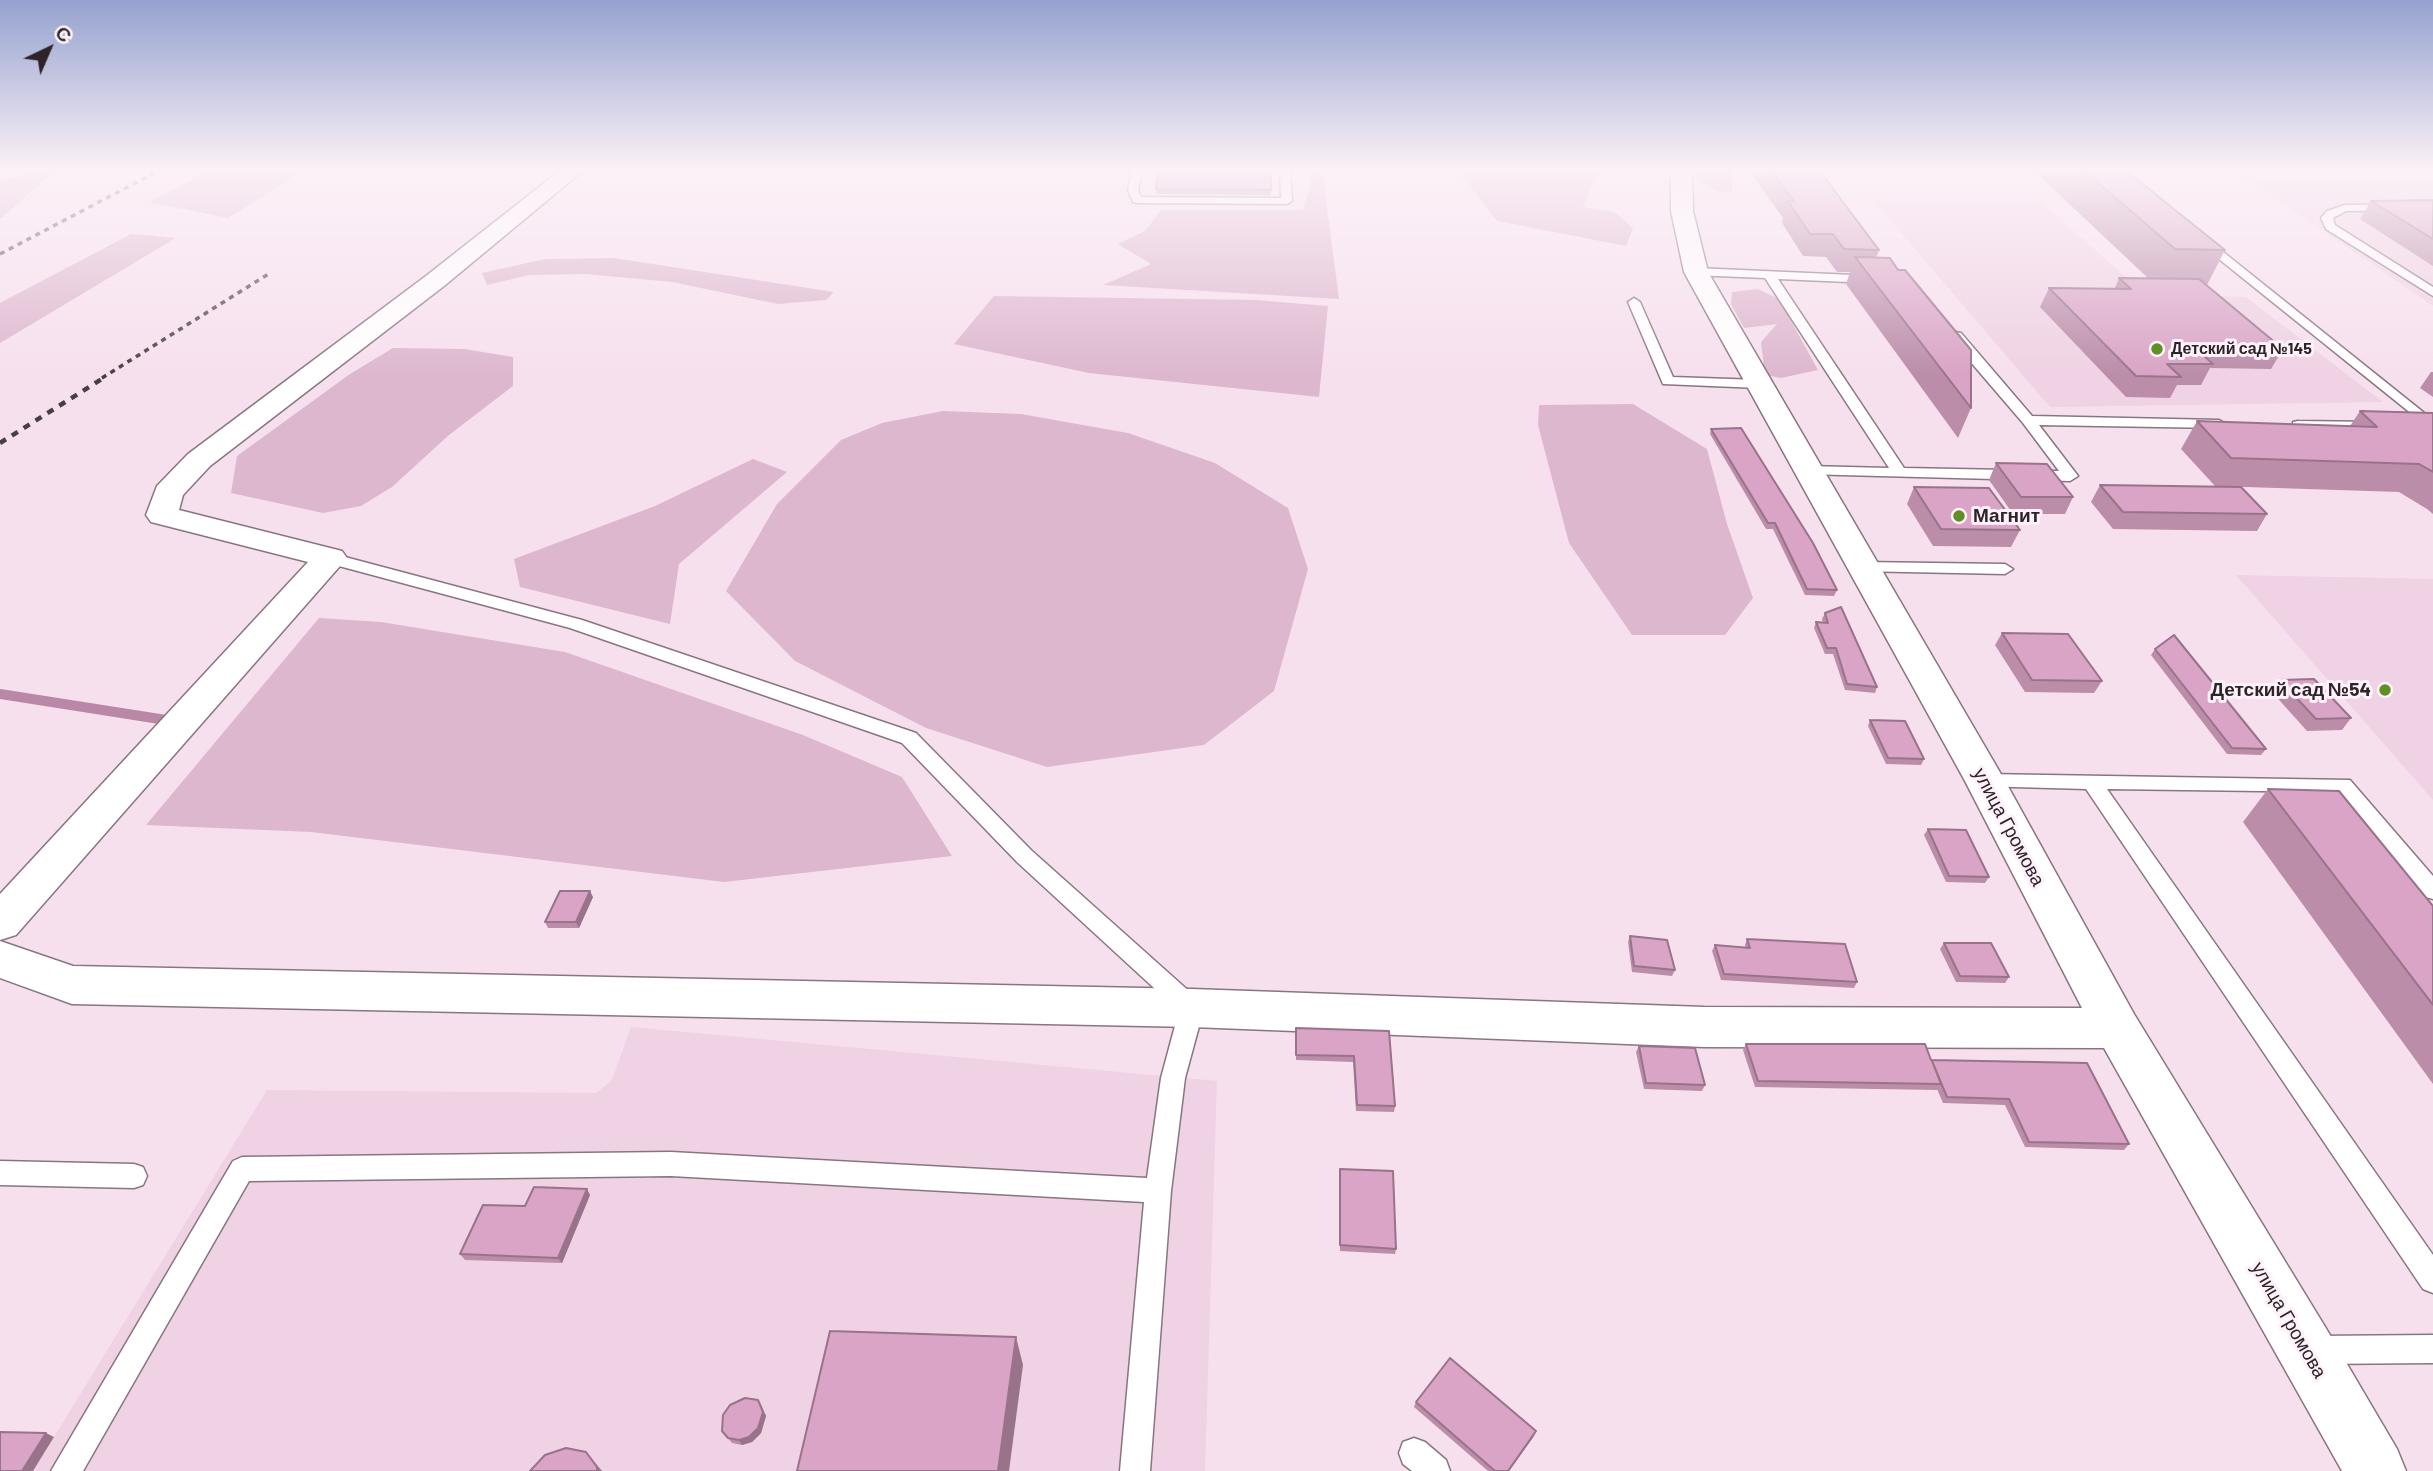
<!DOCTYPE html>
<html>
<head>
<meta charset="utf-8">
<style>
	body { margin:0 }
	#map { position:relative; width:2433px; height:1471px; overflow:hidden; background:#f7e0ee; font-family:Barlow,sans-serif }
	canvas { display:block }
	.north { position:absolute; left:14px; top:14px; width:70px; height:70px; -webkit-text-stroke:5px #fef1f9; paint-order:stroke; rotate:44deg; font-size:19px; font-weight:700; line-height:28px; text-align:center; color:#2c2429 }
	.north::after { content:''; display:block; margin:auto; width:24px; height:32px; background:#2c2429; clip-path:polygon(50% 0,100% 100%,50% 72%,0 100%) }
</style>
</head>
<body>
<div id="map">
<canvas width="2433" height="1471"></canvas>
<div class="north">С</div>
</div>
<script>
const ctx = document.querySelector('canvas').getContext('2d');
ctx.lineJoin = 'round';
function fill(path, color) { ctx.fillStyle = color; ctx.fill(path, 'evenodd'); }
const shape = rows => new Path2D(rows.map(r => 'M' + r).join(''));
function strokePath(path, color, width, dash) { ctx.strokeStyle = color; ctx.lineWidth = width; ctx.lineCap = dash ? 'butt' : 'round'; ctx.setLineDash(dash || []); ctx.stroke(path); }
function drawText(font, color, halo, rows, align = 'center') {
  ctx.font = font + ' Barlow,sans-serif'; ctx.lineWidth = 6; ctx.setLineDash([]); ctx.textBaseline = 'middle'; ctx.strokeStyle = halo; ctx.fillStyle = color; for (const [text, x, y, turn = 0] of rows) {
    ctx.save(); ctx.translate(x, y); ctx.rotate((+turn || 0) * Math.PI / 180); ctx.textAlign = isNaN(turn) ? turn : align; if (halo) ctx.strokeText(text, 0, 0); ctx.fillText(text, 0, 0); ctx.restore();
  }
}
fill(shape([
	[2244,177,2433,179,2433,306,2319,228],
	[1873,200,2040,202,2146,294,2246,297,2383,402,2050,407],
	[2236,575,2433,579,2433,800],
	[631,1027,1217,1081,1205,1471,33,1471,267,1090,596,1093,612,1080]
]), '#efd2e3');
fill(shape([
	[38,169,57,169,0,219,0,182],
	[212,169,306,169,228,218,149,202],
	[1308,169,1322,169,1339,299,1103,285,1151,264,1118,244,1145,231,1161,210,1303,210,1310,187],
	[1457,169,1600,169,1583,207,1615,212,1633,228,1626,246,1497,221],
	[1694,169,1732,169,1732,193,1719,191,1697,181],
	[131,234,176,238,0,343,0,303],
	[545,259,614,258,834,292,826,300,778,304,672,282,586,274,529,275,487,285,482,273],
	[1758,289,1779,299,1818,370,1781,378,1765,375,1761,342,1777,324,1744,328,1731,304,1732,292],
	[994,296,1256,300,1328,306,1319,397,1089,373,954,344],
	[393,348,464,349,513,357,513,386,449,435,392,487,361,506,323,513,231,493,237,456,350,374],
	[1633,404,1707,449,1727,524,1753,598,1725,635,1632,635,1569,543,1538,425,1539,405],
	[943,411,1021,414,1128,433,1215,463,1288,508,1308,569,1274,691,1204,745,1047,767,926,728,795,661,726,591,777,504,841,440,882,423],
	[753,459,787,472,679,564,670,624,520,587,514,559,655,506],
	[319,618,381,622,565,652,803,735,902,777,952,856,724,882,311,832,146,825]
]), '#ddb7ce');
strokePath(shape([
	[0,694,166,720]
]), '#ba87a7', 10);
const lane = shape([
	[1132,169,1142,169,1138,190,1141,197,1281,198,1280,169,1290,169,1292,201,1287,204,1137,203,1133,202,1128,190,1132,169],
	[2433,204,2433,210,2346,211,2333,218,2335,225,2433,287,2433,296,2326,229,2321,218,2327,211,2345,205,2433,204],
	[2199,239,2207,239,2433,420,2433,431,2199,243,2199,239],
	[1696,268,1876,276,1878,279,1872,283,1778,279,1904,468,2059,471,2023,423,1951,339,1951,333,1956,332,1961,333,2032,416,2219,420,2226,424,2219,428,2039,425,2078,476,2070,481,1803,474,1803,468,1808,466,1889,468,1765,278,1692,275,1690,272,1696,268],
	[1634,298,1640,302,1673,377,1759,380,1766,384,1759,388,1663,384,1628,302,1634,298],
	[2298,421,2377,422,2384,426,2377,430,2293,428,2293,422,2298,421],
	[330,553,582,620,916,733,1031,850,1200,1001,1204,1008,1185,1078,1171,1191,1150,1471,1120,1471,1144,1202,671,1176,249,1181,83,1471,51,1471,233,1161,242,1157,671,1152,1147,1178,1161,1078,1179,1011,1017,862,902,743,570,628,324,562,322,558,324,554,330,553],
	[1862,562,2005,564,2013,569,2005,574,1856,571,1854,567,1862,562],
	[1985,774,2350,780,2433,876,2433,899,2425,897,2338,792,2107,789,2433,1255,2433,1293,2423,1289,2086,789,1978,786,1975,781,1985,774],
	[0,1161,134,1164,143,1167,147,1176,143,1185,134,1188,0,1185,0,1161],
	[2433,1335,2433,1363,2315,1364,2305,1360,2301,1350,2305,1340,2315,1336,2433,1335],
	[1414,1438,1425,1442,1446,1460,1450,1471,1412,1471,1403,1464,1399,1453,1403,1442,1414,1438]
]);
const street = shape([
	[562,169,585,169,444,286,210,466,183,495,179,510,342,551,347,558,16,935,0,940,0,894,308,562,151,522,146,515,157,486,188,454,426,276,562,169],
	[1671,169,1692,169,1693,211,1708,272,2005,781,2134,1014,2327,1330,2397,1449,2406,1471,2342,1471,2104,1048,1704,1047,1192,1027,72,1004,0,978,0,941,73,966,1192,989,1704,1007,2082,1008,1965,781,1684,272,1671,211,1671,169]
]);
strokePath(lane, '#897581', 3);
strokePath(street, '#897581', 3);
fill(lane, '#fff');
fill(street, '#fff');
strokePath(shape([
	[0,254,162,169],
	[102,378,270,273]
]), '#483e45', 3.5, [5, 5]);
strokePath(shape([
	[0,443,105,377]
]), '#483e45', 4.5, [7, 7]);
fill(shape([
	[1271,169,1271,195,1156,194,1156,189],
	[1748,169,1818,169,1879,250,1876,258,1971,408,1958,438,1846,284,1850,272,1837,272,1826,257,1803,256,1782,223,1783,218],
	[2032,169,2124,169,2225,250,2207,285,2283,349,2271,369,2210,368,2201,385,2177,385,2170,398,2126,397,2040,307,2049,288,2115,288,2119,278,2149,279],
	[2433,200,2433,266,2360,219,2371,201],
	[2431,372,2433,372,2433,397,2420,388],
	[2360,411,2433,413,2433,514,2427,509,2399,492,2215,486,2181,449,2197,421,2350,426],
	[1711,429,1837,590,1834,596,1805,595,1773,529,1766,529,1710,434],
	[1996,463,2073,497,2065,514,2013,514,1989,480],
	[2100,485,2267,514,2257,531,2113,529,2091,502],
	[1914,487,2020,530,2011,547,1933,546,1907,504],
	[1825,613,1877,687,1875,693,1845,690,1833,654,1825,654,1814,628,1816,622,1823,623,1822,619],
	[2002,633,2102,681,2094,693,2025,692,1995,645],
	[2155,649,2266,749,2261,755,2227,754,2151,655],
	[2280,680,2351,718,2342,730,2307,731,2272,692],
	[1870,720,1924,759,1921,765,1886,764,1868,726],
	[2268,789,2433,906,2433,1084,2243,822],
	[1928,829,1989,877,1985,883,1946,882,1924,835],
	[593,897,579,928,548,928,545,922],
	[1630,936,1675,970,1672,976,1632,972,1628,942],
	[1747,939,1857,982,1854,988,1721,980,1712,951,1715,945,1745,948,1745,945],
	[1944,943,2009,977,2005,983,1956,982,1940,949],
	[1296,1028,1389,1031,1395,1106,1394,1112,1356,1111,1353,1062,1296,1060],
	[1746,1044,1931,1060,2129,1144,2124,1150,2025,1147,2005,1105,1943,1103,1937,1089,1937,1090,1755,1087,1743,1050],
	[1639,1046,1705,1085,1702,1091,1644,1089,1636,1052],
	[1340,1169,1396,1249,1395,1254,1340,1251],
	[590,1195,562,1263,465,1260,460,1254,525,1206],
	[1416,1402,1534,1436,1509,1471,1488,1471,1414,1407],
	[761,1405,766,1416,761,1433,752,1442,742,1445,732,1443,722,1431]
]), '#bb8da9');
fill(shape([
	[590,891,593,897,579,928,576,922],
	[587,1189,590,1195,562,1263,558,1258],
	[1016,1337,1023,1365,1009,1471,998,1471],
	[758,1400,766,1416,761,1433,752,1442,742,1445,739,1440],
	[1536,1431,1534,1436,1509,1471,1508,1471],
	[46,1433,54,1437,33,1471,22,1471],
	[586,1452,602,1471,597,1471]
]), '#98738a');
const building = shape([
	[1159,169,1271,169,1271,190,1156,189,1159,169],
	[1770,169,1818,169,1879,250,1844,249,1833,234,1810,234,1788,201,1794,201,1770,169],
	[2082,169,2124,169,2225,250,2175,249,2082,169],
	[2433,200,2433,239,2371,201,2433,200],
	[1855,257,1890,258,1898,270,1905,270,1971,350,1971,408,1855,257],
	[2119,278,2199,279,2283,349,2195,348,2213,364,2167,364,2181,377,2136,376,2049,288,2131,289,2119,278],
	[2360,411,2433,413,2433,472,2419,464,2231,458,2197,421,2377,427,2360,411],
	[1741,428,1813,543,1837,590,1807,589,1775,523,1768,523,1711,429,1741,428],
	[1996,463,2047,464,2073,497,2021,497,1996,463],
	[2100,485,2241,487,2267,514,2123,512,2100,485],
	[1914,487,1989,488,2020,530,1941,529,1914,487],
	[1841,607,1877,687,1847,684,1836,648,1827,648,1816,622,1828,623,1825,613,1841,607],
	[2002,633,2068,634,2102,681,2032,680,2002,633],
	[2174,635,2266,749,2232,748,2155,649,2174,635],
	[2314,679,2351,718,2316,719,2280,680,2314,679],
	[1870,720,1905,721,1924,759,1888,758,1870,720],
	[2268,789,2339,791,2433,906,2433,1005,2268,789],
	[1928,829,1966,830,1989,877,1949,876,1928,829],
	[560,891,590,891,576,922,545,922,560,891],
	[1630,936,1667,940,1675,970,1634,966,1630,936],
	[1747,939,1845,944,1857,982,1724,974,1715,945,1750,948,1747,939],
	[1944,943,1991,943,2009,977,1960,976,1944,943],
	[1296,1028,1389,1031,1395,1106,1357,1105,1354,1056,1296,1055,1296,1028],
	[1746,1044,1925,1044,1931,1060,2087,1063,2129,1144,2029,1142,2009,1099,1947,1097,1932,1061,1941,1084,1758,1081,1746,1044],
	[1639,1046,1695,1048,1705,1085,1646,1083,1639,1046],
	[1340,1169,1393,1171,1396,1249,1340,1245,1340,1169],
	[534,1187,587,1189,558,1258,460,1254,483,1205,525,1206,534,1187],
	[830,1331,1016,1337,998,1471,797,1471,830,1331],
	[1450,1358,1536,1431,1508,1471,1495,1471,1416,1402,1450,1358],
	[745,1398,758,1400,763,1412,758,1428,749,1437,739,1440,728,1438,722,1431,723,1415,730,1405,745,1398],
	[0,1432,46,1433,22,1471,0,1471,0,1432],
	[566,1448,586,1452,597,1467,597,1471,530,1471,545,1455,566,1448]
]);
fill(building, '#d9a4c5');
strokePath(building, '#98738a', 2);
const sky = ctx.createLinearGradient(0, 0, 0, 375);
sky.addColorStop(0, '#95a2ce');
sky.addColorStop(0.45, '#fbf1f7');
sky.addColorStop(1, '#fbf1f700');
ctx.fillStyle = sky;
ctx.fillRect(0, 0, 2433, 375);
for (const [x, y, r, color] of [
	[2157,349,7,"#5f8f25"],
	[1959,516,7,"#5f8f25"],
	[2385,690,7,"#5f8f25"]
]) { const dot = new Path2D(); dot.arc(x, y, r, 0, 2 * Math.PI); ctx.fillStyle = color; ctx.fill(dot); strokePath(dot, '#fef1f9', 2.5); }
drawText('bold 16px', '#2c2429', '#fef1f9', [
	["Детский сад №145",2171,349]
], 'left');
drawText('bold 19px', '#2c2429', '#fef1f9', [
	["Магнит",1973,516],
	["Детский сад №54",2371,690,"right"]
], 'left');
drawText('19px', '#2c2429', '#fef1f9', [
	["улица Громова",2009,827,62],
	["улица Громова",2289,1320,60]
]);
</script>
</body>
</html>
